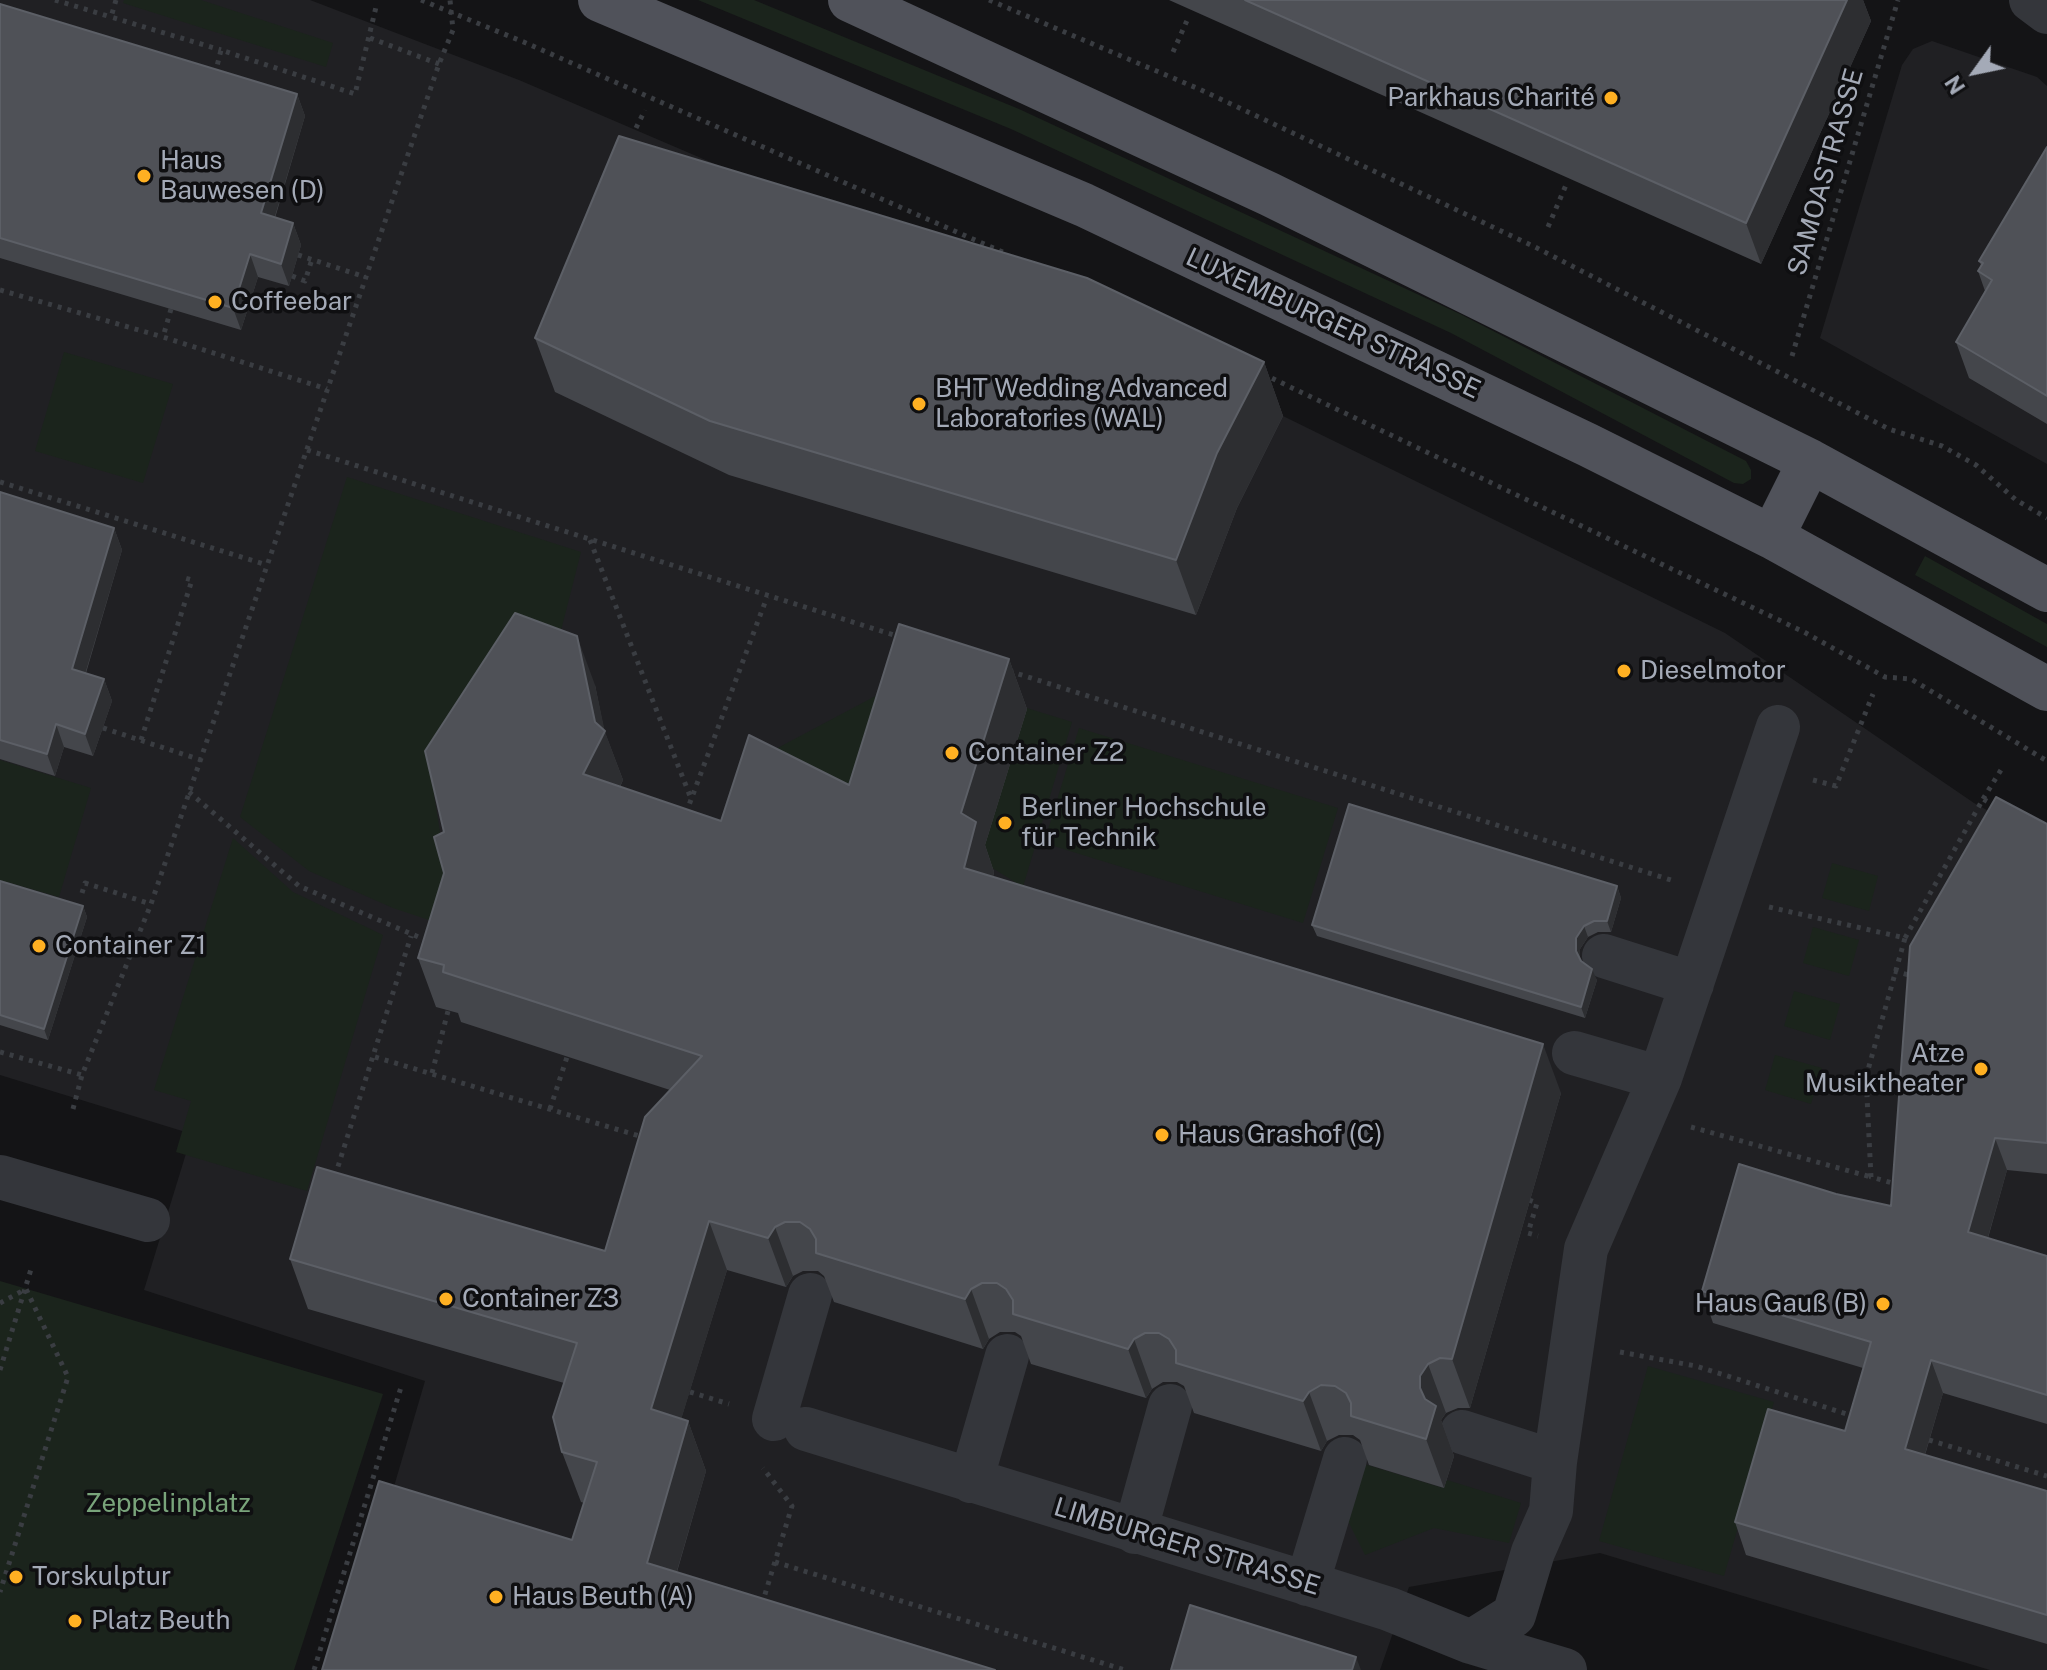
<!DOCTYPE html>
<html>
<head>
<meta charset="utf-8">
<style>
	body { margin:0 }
	#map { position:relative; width:2047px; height:1670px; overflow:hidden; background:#141416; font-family:"Public Sans",sans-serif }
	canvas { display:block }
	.north { position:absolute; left:1935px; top:32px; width:80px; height:80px; -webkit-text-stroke:6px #0f0f11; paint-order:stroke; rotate:237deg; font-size:22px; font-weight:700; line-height:32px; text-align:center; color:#a4aab7 }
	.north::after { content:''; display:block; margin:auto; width:28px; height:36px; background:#a4aab7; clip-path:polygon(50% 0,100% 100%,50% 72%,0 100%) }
</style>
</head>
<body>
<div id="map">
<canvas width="2047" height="1670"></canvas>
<div class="north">N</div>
</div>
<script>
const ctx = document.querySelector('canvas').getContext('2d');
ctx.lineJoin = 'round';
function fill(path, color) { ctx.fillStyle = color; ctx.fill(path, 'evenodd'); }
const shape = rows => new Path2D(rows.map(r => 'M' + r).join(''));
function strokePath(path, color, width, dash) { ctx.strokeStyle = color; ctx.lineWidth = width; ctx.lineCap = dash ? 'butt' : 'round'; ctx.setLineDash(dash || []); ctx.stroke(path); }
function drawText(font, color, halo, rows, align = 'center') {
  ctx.font = font + ' "Public Sans",sans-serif'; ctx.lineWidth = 7; ctx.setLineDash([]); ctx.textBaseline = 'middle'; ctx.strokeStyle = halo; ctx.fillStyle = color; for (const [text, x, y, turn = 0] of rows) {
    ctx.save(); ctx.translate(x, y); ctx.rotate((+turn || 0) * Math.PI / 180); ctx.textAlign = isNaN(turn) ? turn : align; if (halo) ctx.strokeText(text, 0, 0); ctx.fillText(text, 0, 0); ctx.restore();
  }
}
fill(shape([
	[0,0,310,0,519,80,1107,332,1283,416,1725,633,1974,803,2047,843,2047,1670,1990,1670,1600,1553,1409,1587,1380,1670,340,1670,425,1381,144,1290,192,1134,0,1075],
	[1932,41,2037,77,2047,86,2047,464,1820,338,1902,65,1913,49]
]), '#202023');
fill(shape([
	[124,0,201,0,333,43,326,67,123,3],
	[698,0,754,0,1019,109,1460,314,1746,461,1751,470,1751,479,1743,484,1734,483,1451,333,1011,129],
	[64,352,173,384,143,483,35,451],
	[347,477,581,552,554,658,528,657,434,795,456,929,393,908,309,871,240,817],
	[1925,556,2047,624,2047,647,1915,575],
	[917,674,1072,722,1023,887,931,830,770,752],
	[1079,728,1338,808,1303,923,1044,843],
	[0,760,91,788,59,897,0,880],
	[233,838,293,892,383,935,307,1191,176,1152,191,1101,154,1090],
	[1832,863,1878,876,1869,911,1822,898],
	[1813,927,1859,940,1849,976,1803,963],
	[1794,991,1840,1004,1830,1040,1784,1026],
	[1775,1055,1822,1068,1811,1104,1765,1090],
	[0,1281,383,1394,294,1670,0,1670],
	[1648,1366,1774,1402,1724,1576,1599,1541],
	[1354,1461,1443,1488,1447,1480,1521,1503,1509,1543,1434,1528,1365,1555,1340,1505]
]), '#1b241c');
strokePath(shape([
	[55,0,111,17],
	[116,0,111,17,221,50],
	[421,0,526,43,1007,254],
	[989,0,1199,89,1410,188,1533,246,1889,429,1942,446,1976,465,2016,500,2047,518],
	[370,38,439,64],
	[1173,52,1189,16],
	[215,74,221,50,355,94,377,3],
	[636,128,645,110],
	[1548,227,1566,185],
	[298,255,365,277],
	[292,276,305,281,312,259],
	[0,290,163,337],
	[171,309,163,337,327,389],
	[1792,356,1898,0],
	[1263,374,1804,632,1885,677,1911,679,2047,761],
	[307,450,900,637],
	[0,482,267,565],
	[590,540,690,796],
	[1009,671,1674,881],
	[103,728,201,760],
	[141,740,192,580,185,578],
	[1813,780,1836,786,1873,694],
	[189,792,299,886,428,941],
	[1983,799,2004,765],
	[686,813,767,597],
	[82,893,85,883,151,904],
	[1769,907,1905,938,1866,1077,1871,1177,1896,1184],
	[1905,938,1983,799,1997,807],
	[1894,971,1913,976],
	[0,1052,82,1075],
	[375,1057,646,1138],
	[432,1073,448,1011],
	[73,1109,82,1075,151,904,439,64,453,30,450,0],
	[550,1109,567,1057],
	[1691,1127,1871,1177],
	[335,1176,411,936],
	[1529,1200,1537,1203,1528,1233,1538,1236],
	[0,1303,26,1289,68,1377,0,1592],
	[1620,1352,1696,1366,1853,1416],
	[0,1370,32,1266],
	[690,1392,729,1404],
	[1929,1440,2047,1476],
	[775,1562,1125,1670],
	[762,1604,792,1506,763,1468],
	[314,1670,402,1384]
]), '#3a3d42', 5, [4, 6]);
strokePath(shape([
	[2031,0,2047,12],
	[1604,956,1692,984],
	[1574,1053,1660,1078],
	[0,1177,148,1220],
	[774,1419,810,1295],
	[806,1429,1322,1588,1389,1609,1471,1642,1565,1670],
	[1462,1432,1555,1462],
	[971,1481,1007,1356],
	[1135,1532,1170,1406],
	[1307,1584,1345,1459],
	[1471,1642,1514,1615,1533,1552,1551,1511,1555,1462,1586,1249,1660,1078,1778,727]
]), '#34363b', 44);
strokePath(shape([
	[600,0,1084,205,1588,445,1772,537,2047,689],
	[850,0,1269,194,1810,461,2047,590],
	[1772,537,1810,461]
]), '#50525a', 44);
fill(shape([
	[1169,0,1863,0,1871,21,1761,264],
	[0,4,297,94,305,116,275,218,293,223,301,245,289,286,258,277,241,330,0,258],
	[2047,147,2047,424,1969,378,1956,342,1985,291,1978,271,1981,265,1979,261],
	[535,338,1264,362,1283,416,1237,508,1196,615,729,475,555,392],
	[0,492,114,528,122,550,86,673,104,679,112,701,93,756,64,747,55,776,0,759],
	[1009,659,1027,709,985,845,994,872,993,877,1561,1093,1470,1408,1458,1408,1446,1413,1441,1420,1454,1456,1444,1488,1369,1465,1360,1440,1353,1435,1339,1435,1327,1441,1321,1451,1194,1413,1184,1386,1177,1382,1163,1382,1152,1389,1146,1398,1031,1364,1021,1336,1015,1332,1000,1332,989,1339,983,1349,834,1302,824,1276,818,1271,803,1271,793,1276,786,1287,727,1270,681,1419,688,1421,706,1471,677,1572,572,1540,584,1503,581,1502,562,1452,564,1383,308,1309,290,1259,605,1251,670,1090,461,1022,458,1013,436,1007,418,958,444,873,444,832,595,685,604,730,623,780,620,787,721,821,849,785],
	[2047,824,2047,1174,2007,1170,1988,1238,2047,1256,2047,1424,1943,1393,1925,1455,2047,1491,2047,1644,1746,1555,1735,1522,1845,1431,1863,1368,1713,1323,1702,1291,1836,1194,1891,1206],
	[0,881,83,906,87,917,48,1040,0,1025],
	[1617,886,1621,898,1611,932,1598,932,1588,937,1580,949,1580,959,1597,980,1585,1018,1317,936,1312,925]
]), '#44464b');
fill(shape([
	[1847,0,1863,0,1871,21,1761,264,1746,223],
	[297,94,305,116,269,236,261,213],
	[293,223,301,245,289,286,281,264],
	[250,254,258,277,241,330,233,308],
	[1264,362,1283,416,1237,508,1196,615,1176,560,1217,453],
	[114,528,122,550,80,691,72,669],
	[577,636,595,685,605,732,623,780,601,824,583,774,595,722],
	[1009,659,1027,709,985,845,994,872,982,918,964,868,961,813],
	[104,679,112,701,93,756,85,734],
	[56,724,64,747,55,776,47,754],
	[1617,886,1621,898,1611,932,1607,921],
	[83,906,87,917,48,1040,44,1029],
	[1584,926,1588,937,1580,949,1580,962,1576,951,1576,938],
	[1592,969,1597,980,1585,1018,1581,1007],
	[1543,1044,1561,1093,1470,1408,1452,1359],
	[1995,1138,2007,1170,1980,1265,1968,1232],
	[709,1221,727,1270,669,1459,651,1409],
	[775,1227,793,1276,786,1287,768,1238],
	[971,1289,989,1339,983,1349,965,1299],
	[1134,1339,1152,1389,1146,1398,1128,1349],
	[1931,1360,1943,1393,1917,1481,1905,1449],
	[1428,1364,1446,1413,1441,1420,1454,1456,1444,1488,1426,1439,1420,1388,1420,1376],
	[1309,1392,1327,1441,1321,1451,1303,1401],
	[688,1421,706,1471,665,1612,647,1563],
	[1356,1657,1361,1670,1352,1670]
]), '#2d2e31');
const building = shape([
	[1245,0,1847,0,1746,223,1245,0],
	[0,4,297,94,261,213,293,223,281,264,250,254,233,308,0,238,0,4],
	[619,136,1087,278,1264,362,1217,453,1176,560,710,421,535,338,619,136],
	[2047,147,2047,396,1956,342,1992,280,1978,271,1983,263,1979,261,2047,147],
	[0,492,114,528,72,669,104,679,85,734,56,724,47,754,0,740,0,492],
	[515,613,577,636,595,722,605,731,583,774,721,821,749,735,849,785,899,624,1009,659,961,813,976,822,964,868,1543,1044,1452,1359,1440,1358,1428,1364,1420,1376,1420,1388,1425,1399,1436,1406,1426,1439,1351,1416,1351,1403,1346,1393,1335,1386,1321,1385,1309,1392,1303,1401,1176,1363,1176,1350,1169,1339,1159,1333,1145,1333,1134,1339,1128,1349,1013,1314,1013,1300,1006,1289,997,1283,982,1283,971,1289,965,1299,816,1253,816,1239,810,1229,800,1222,785,1222,775,1227,768,1238,709,1221,651,1409,688,1421,647,1563,995,1670,322,1670,379,1481,572,1540,597,1462,562,1452,553,1417,577,1343,290,1259,317,1167,605,1251,645,1117,702,1056,443,972,444,965,418,958,444,873,434,837,444,832,425,751,515,613],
	[1996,797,2047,824,2047,1143,1995,1138,1968,1232,2047,1256,2047,1395,1931,1360,1905,1449,2047,1491,2047,1615,1735,1522,1768,1409,1845,1431,1871,1342,1702,1291,1739,1164,1836,1194,1891,1206,1910,946,1996,797],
	[1349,804,1617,886,1607,921,1594,921,1584,926,1576,938,1576,951,1581,961,1592,969,1581,1007,1312,925,1349,804],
	[0,881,83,906,44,1029,0,1015,0,881],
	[1190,1605,1356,1657,1352,1670,1171,1670,1190,1605]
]);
fill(building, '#4f5157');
strokePath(building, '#5c5f66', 2);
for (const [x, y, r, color] of [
	[1611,98,8,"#ffb022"],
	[144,176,8,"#ffb022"],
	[215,302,8,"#ffb022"],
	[919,404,8,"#ffb022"],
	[1624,671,8,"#ffb022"],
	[952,753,8,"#ffb022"],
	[1005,823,8,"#ffb022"],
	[39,946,8,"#ffb022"],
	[1981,1069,8,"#ffb022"],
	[1162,1135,8,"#ffb022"],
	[446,1299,8,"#ffb022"],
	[1883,1304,8,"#ffb022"],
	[16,1577,8,"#ffb022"],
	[496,1597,8,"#ffb022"],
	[75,1621,8,"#ffb022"]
]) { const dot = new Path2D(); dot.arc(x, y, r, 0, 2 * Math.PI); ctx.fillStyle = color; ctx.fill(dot); strokePath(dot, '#0f0f11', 3); }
drawText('26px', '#a4aab7', '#0f0f11', [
	["Parkhaus Charité",1595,98,"right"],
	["Haus",160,161],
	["Bauwesen (D)",160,191],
	["Coffeebar",231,302],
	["BHT Wedding Advanced",935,389],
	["Laboratories (WAL)",935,419],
	["Dieselmotor",1640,671],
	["Container Z2",968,753],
	["Berliner Hochschule",1021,808],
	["für Technik",1021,838],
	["Container Z1",55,946],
	["Atze",1965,1054,"right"],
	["Musiktheater",1965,1084,"right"],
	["Haus Grashof (C)",1178,1135],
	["Container Z3",462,1299],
	["Haus Gauß (B)",1867,1304,"right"],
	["Torskulptur",32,1577],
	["Haus Beuth (A)",512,1597],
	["Platz Beuth",91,1621]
], 'left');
drawText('26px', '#a4aab7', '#0f0f11', [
	["SAMOASTRASSE",1826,172,-74],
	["LUXEMBURGER STRASSE",1333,324,25],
	["LIMBURGER STRASSE",1187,1547,17]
]);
drawText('26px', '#79a47b', '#0f0f11', [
	["Zeppelinplatz",168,1504]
]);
</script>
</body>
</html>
